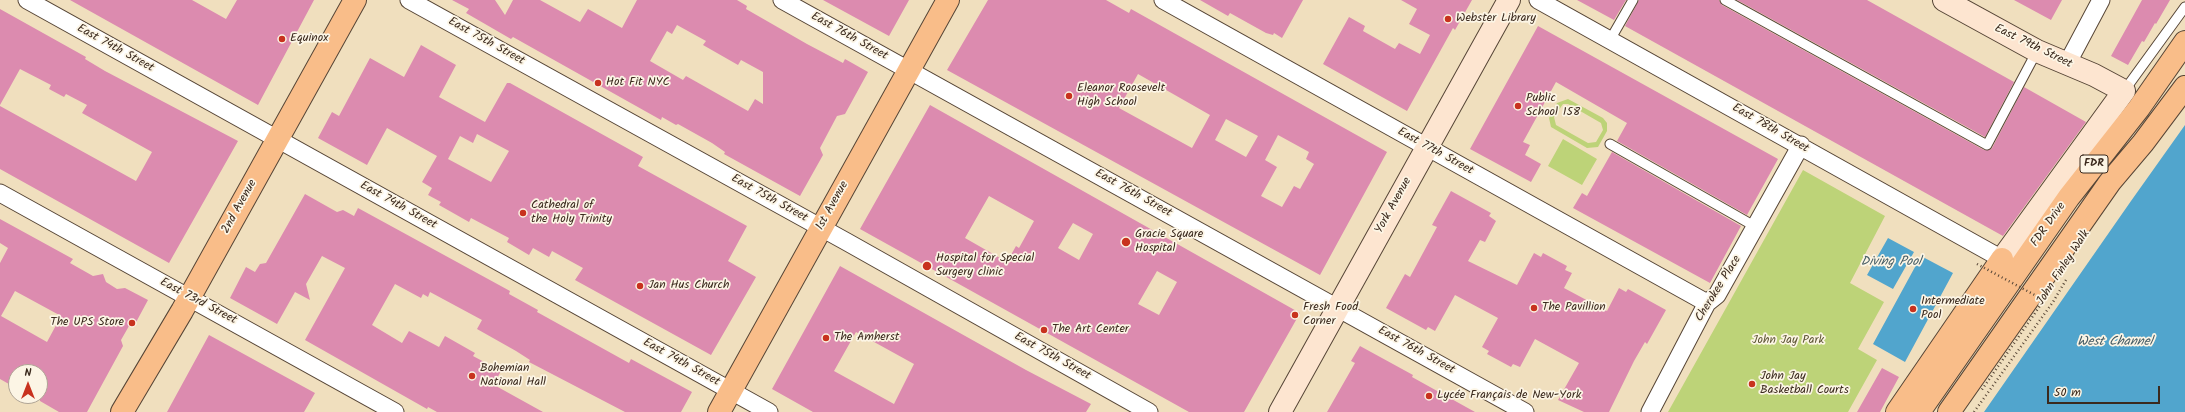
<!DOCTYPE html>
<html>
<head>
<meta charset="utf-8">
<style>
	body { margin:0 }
	#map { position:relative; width:2185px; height:412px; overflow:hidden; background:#f0dfbe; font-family:Kalam,sans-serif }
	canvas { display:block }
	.north { position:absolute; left:8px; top:364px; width:40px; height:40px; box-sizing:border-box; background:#fcf5e5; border:1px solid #afa495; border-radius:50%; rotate:0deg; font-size:11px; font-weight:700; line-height:16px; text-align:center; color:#3b2a1e }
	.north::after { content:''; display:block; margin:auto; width:14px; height:18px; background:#c8321e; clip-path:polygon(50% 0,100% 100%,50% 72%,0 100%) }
	.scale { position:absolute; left:2047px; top:386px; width:113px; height:18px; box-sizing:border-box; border:2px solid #3b2a1e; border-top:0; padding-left:5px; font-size:12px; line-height:14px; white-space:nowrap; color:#3b2a1e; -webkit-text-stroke:3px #fcf5e5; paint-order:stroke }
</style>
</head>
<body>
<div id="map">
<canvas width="2185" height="412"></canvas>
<div class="north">N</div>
<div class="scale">50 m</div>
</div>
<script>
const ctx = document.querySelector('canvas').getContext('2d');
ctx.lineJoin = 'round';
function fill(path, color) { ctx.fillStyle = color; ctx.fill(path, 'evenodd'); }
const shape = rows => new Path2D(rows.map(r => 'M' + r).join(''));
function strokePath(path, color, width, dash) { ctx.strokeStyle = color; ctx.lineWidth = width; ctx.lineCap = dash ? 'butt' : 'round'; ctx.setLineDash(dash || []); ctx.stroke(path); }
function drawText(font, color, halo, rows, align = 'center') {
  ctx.font = font + ' Kalam,sans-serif'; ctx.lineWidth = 3.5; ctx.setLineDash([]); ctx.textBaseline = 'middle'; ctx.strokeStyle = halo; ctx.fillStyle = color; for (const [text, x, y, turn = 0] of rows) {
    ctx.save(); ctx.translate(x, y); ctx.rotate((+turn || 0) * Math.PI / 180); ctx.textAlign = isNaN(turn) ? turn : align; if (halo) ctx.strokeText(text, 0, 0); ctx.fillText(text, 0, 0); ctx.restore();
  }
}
fill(shape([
	[1568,99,1603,118,1607,123,1607,131,1598,147,1587,148,1551,127,1549,118,1557,103],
	[1563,104,1568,104,1601,123,1603,130,1596,142,1588,143,1556,125,1554,117],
	[1563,139,1597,159,1582,185,1548,166],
	[1803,170,1885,216,1850,283,1884,302,1858,349,1877,360,1848,412,1668,412]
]), '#bdd378');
fill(shape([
	[2185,125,2185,412,1984,412,2131,201],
	[1888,238,1914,252,1893,289,1867,275],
	[1921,256,1953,273,1905,362,1873,344]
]), '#51a5cd');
fill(shape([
	[70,0,192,0,226,19,237,0,314,0,258,105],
	[452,0,495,0,505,15,513,0,540,0,580,22,588,9,622,28,637,0,737,0,747,6,746,9,807,44,843,63,845,59,868,72,845,114,837,116,820,148,823,155,800,196,724,154,725,152,712,143,678,124,676,125,662,117,661,120,513,37,511,39,466,13,469,9],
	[677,25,706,41,703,45,738,65,741,60,763,72,763,104,755,99,748,111,686,76,683,80,650,61,667,31,672,34],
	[823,0,909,0,889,36],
	[988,0,1106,0,1129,13,1131,9,1387,152,1320,275,947,70],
	[1138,74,1210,115,1192,148,1119,108],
	[1226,119,1258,136,1246,157,1215,140],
	[1278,135,1309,152,1306,159,1314,164,1300,189,1294,186,1282,207,1261,196,1277,167,1265,160],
	[1200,0,1303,0,1282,38,1274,33,1273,35,1266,33,1230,13,1228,16],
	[1401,0,1472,0,1455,30,1453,28,1407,111,1323,64,1349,17,1365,26,1363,31,1395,49,1399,43,1420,54,1430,35,1409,24,1417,9],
	[1577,0,1626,0,1614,20],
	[1639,0,1719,0,1722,5,1984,150,1990,150,1992,148,2024,87,2086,122,2003,236,1625,26],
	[1737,0,1867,0,2014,82,1985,137],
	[2014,0,2062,0,2051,20],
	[2142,0,2170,0,2156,24,2155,23,2144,42,2142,41,2128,65,2111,56],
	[0,9,86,57,85,59,105,71,238,141,169,263,0,169,0,106,136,181,152,152,82,113,87,105,66,94,64,97,49,89,51,85,20,69,0,105],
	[1538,26,1778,159,1747,215,1617,141,1627,123,1556,82,1523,142,1530,145,1525,155,1541,164,1531,182,1470,149],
	[421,45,456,65,439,97,485,122,507,83,510,83,643,157,638,166,747,226,728,261,756,277,711,355,575,280,583,268,552,251,549,257,533,248,529,255,507,242,509,238,471,218,469,222,439,205,441,202,428,195,432,188,422,182,437,156,387,128,367,165,318,138,332,112,339,116,370,58,404,77],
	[477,134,509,151,491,182,448,159,460,136,473,143],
	[930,105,1300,313,1244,412,1189,412,860,229],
	[989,196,1034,221,1019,248,1016,246,1007,262,965,238],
	[1073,223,1093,234,1079,260,1058,248],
	[1157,271,1177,282,1159,315,1138,304],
	[1612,152,1741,226,1710,283,1573,208,1582,193,1587,196],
	[1451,191,1491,213,1489,216,1496,221,1485,242,1480,240,1468,261,1517,285,1534,253,1541,257,1543,253,1567,266,1565,270,1572,273,1564,288,1607,311,1619,288,1626,292,1628,289,1666,310,1647,344,1645,342,1634,361,1609,412,1584,412,1558,400,1579,363,1535,339,1520,367,1513,364,1511,367,1487,354,1489,351,1482,347,1498,318,1455,295,1435,331,1428,327,1426,330,1386,308,1405,274,1410,277,1437,227,1432,225],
	[305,194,337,212,343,210,354,216,358,208,510,291,509,294,538,310,537,312,629,363,631,359,692,392,681,412,625,412,529,362,530,360,516,351,477,329,482,320,430,292,428,297,423,294,421,298,395,284,372,325,402,343,409,331,439,347,445,336,475,353,473,356,501,371,495,382,498,383,496,386,543,412,437,412,428,407,427,409,305,340,345,268,322,256,306,284,310,300,295,292,277,324,230,298,246,267,255,272,260,264,266,263],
	[0,219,73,259,70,263,93,276,103,274,106,282,117,289,125,288,148,300,134,326,129,326,121,340,123,346,87,412,59,412,40,401,40,372,16,372,16,388,0,379,0,263,8,248,0,243],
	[15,291,61,316,47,342,1,316],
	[840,266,1026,370,1091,404,1086,412,813,412,772,389],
	[856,332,914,364,894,404,834,371],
	[209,335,315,393,304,412,167,412],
	[1360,346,1413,375,1412,377,1475,412,1327,412,1355,363,1351,361],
	[1882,368,1899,377,1880,412,1857,412]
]), '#dc8baf');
const lane = shape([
	[1725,0,1987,145,2037,51],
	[1610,40,1633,0],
	[2124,91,2185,7],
	[1610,144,1756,227]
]);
const street = shape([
	[27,0,769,412],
	[409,0,847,242,1149,412],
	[782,0,1525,412],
	[1163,0,1707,303],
	[1538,0,2002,259],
	[2067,64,2101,0],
	[0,193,395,412],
	[1650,412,1707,303,1717,295,1801,145]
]);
const secondary = shape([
	[1944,0,2037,51,2094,75,2124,91,2002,259],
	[1280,412,1509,0]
]);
const primary = shape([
	[122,412,182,311,355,0],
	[719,412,948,0]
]);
const highway = shape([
	[1897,412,2002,259],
	[1919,412,2069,197,2139,108,2185,42],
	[1949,412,2110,182,2143,143,2185,87]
]);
strokePath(lane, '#564536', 11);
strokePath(street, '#564536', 19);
strokePath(secondary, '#564536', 24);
strokePath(primary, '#564536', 24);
strokePath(highway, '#564536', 24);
strokePath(shape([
	[1974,412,2053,302,2066,280]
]), '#564536', 2.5, [1, 3]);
strokePath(lane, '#fff', 9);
strokePath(street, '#fff', 17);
strokePath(secondary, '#fde5d0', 22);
strokePath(primary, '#f9bd89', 22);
strokePath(highway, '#f9bd89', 22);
strokePath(shape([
	[1977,264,2044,300,1981,391]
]), '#564536', 2.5, [1, 3]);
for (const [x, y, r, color] of [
	[1448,19,4,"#c8321e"],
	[282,39,4,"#c8321e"],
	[598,83,4,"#c8321e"],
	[1069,96,4,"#c8321e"],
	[1518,106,4,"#c8321e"],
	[523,213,4,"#c8321e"],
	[1126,242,5,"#c8321e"],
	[927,266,5,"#c8321e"],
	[640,286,4,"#c8321e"],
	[1534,308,4,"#c8321e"],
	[1913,309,4,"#c8321e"],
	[1295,315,4,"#c8321e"],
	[132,323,4,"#c8321e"],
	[1044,330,4,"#c8321e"],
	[826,338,4,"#c8321e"],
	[472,376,4,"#c8321e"],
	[1752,384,4,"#c8321e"],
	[1429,396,4,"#c8321e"]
]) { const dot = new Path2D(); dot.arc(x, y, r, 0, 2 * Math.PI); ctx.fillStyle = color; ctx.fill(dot); strokePath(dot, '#fcf5e5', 1.5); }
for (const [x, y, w] of [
	[2094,164,28]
]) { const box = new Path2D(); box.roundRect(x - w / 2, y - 9, w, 18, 3); ctx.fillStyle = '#fcf5e5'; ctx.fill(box); strokePath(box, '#3b2a1e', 1); }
drawText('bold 11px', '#3b2a1e', null, [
	["FDR",2094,164]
]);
drawText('12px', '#3b2a1e', '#fcf5e5', [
	["Webster Library",1456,19],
	["Equinox",290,39],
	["Hot Fit NYC",606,83],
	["Eleanor Roosevelt",1077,89],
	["High School",1077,103],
	["Public",1526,99],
	["School 158",1526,113],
	["Cathedral of",531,206],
	["the Holy Trinity",531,220],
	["Gracie Square",1135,235],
	["Hospital",1135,249],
	["Hospital for Special",936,259],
	["Surgery clinic",936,273],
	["Jan Hus Church",648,286],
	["Intermediate",1921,302],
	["Pool",1921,316],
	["Fresh Food",1303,308],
	["Corner",1303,322],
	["The Pavillion",1542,308],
	["The UPS Store",124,323,"right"],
	["The Art Center",1052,330],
	["The Amherst",834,338],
	["Bohemian",480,369],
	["National Hall",480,383],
	["John Jay",1760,377],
	["Basketball Courts",1760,391],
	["Lycée Français de New-York",1437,396]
], 'left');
drawText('12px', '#3b2a1e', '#fcf5e5', [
	["East 76th Street",849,37,29],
	["East 75th Street",486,42,29],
	["East 79th Street",2033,47,26],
	["East 74th Street",115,49,29],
	["East 78th Street",1770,129,30],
	["East 77th Street",1435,152,29],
	["East 76th Street",1133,194,29],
	["East 75th Street",769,199,29],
	["East 74th Street",398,206,29],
	["1st Avenue",833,206,-61],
	["York Avenue",1394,206,-61],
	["2nd Avenue",240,207,-61],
	["FDR Drive",2049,225,-55],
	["John Finley Walk",2064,268,-57],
	["Cherokee Place",1719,289,-58],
	["East 73rd Street",198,302,28],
	["East 76th Street",1416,351,29],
	["East 75th Street",1052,357,29],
	["East 74th Street",681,363,29]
]);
drawText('12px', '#5c5434', '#fcf5e5', [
	["John Jay Park",1788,341]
]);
drawText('italic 13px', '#445b64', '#fcf5e5', [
	["Diving Pool",1891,263],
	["West Channel",2115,343]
]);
</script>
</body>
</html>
